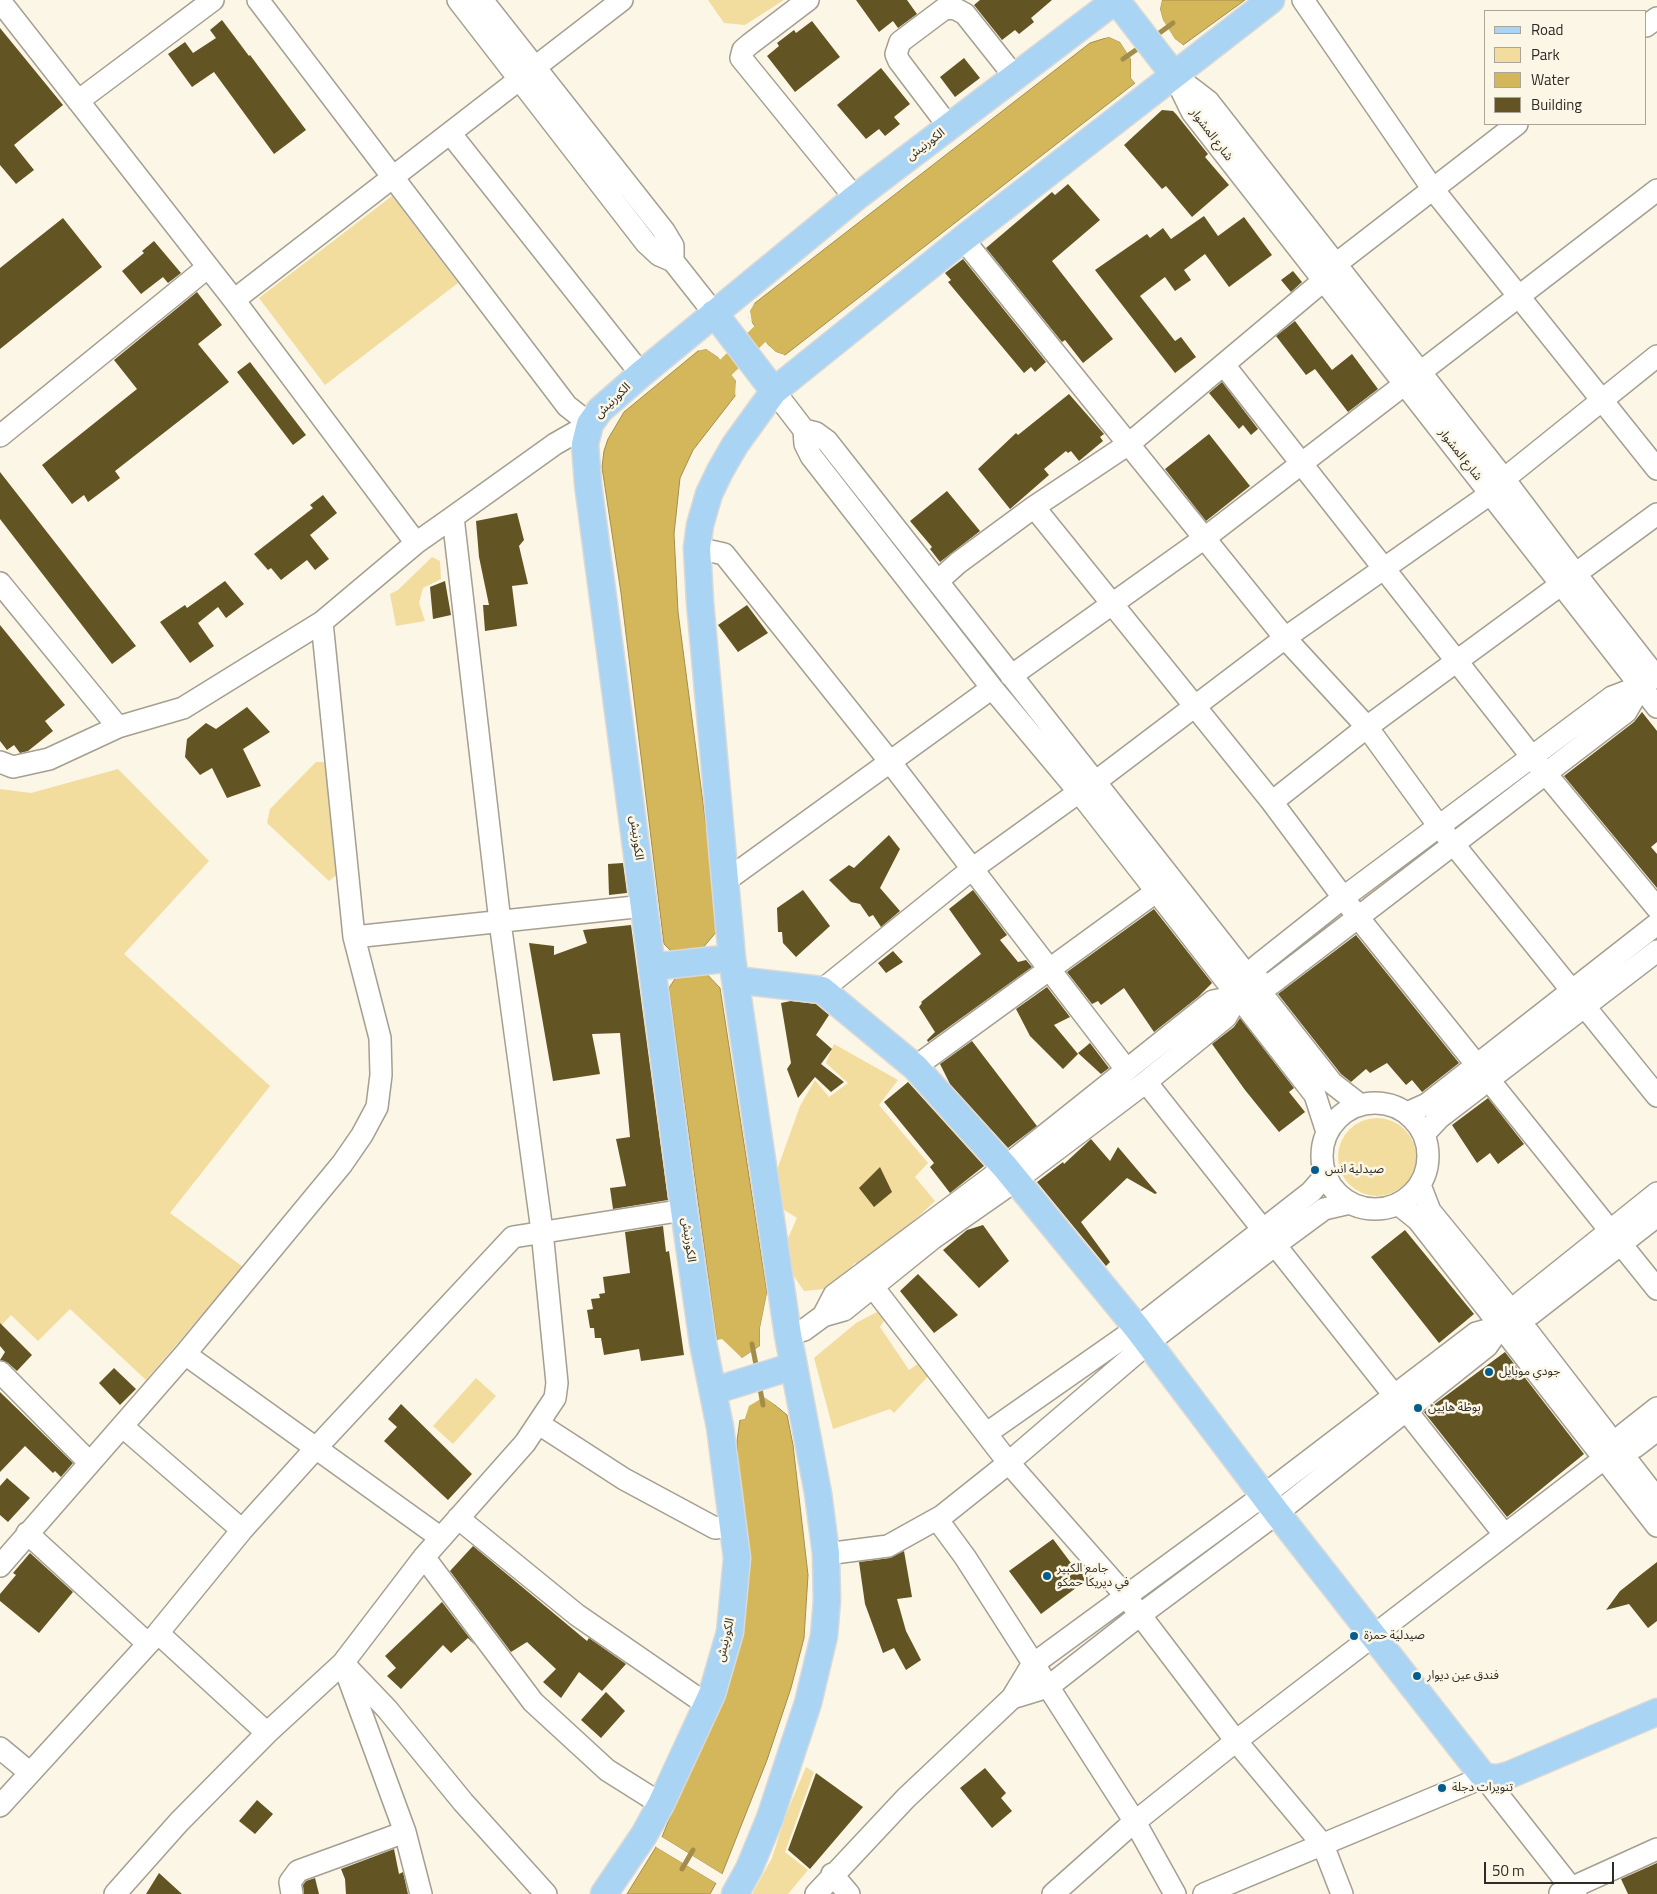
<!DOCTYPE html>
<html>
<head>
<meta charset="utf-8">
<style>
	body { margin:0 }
	#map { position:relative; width:1657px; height:1894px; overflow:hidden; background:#fbf6e6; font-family:"Titillium Web",sans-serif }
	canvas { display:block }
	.legend { position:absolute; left:1484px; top:10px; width:162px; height:115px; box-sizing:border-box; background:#fbf6e6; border:1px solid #a9a599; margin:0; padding:6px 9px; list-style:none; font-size:15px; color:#2e2c26 }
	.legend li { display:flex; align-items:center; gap:10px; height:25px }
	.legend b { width:25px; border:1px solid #a9a599 }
	.scale { position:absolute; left:1484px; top:1862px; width:130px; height:22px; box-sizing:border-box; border:2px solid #2e2c26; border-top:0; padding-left:6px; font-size:15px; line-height:18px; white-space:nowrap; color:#2e2c26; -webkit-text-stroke:4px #fbf6e6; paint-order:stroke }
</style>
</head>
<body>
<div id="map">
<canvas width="1657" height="1894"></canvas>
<ul class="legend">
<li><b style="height:6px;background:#aad4f4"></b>Road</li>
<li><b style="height:14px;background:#f3dd9e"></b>Park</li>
<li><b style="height:14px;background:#d5b75b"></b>Water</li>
<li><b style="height:14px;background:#635423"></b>Building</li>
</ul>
<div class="scale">50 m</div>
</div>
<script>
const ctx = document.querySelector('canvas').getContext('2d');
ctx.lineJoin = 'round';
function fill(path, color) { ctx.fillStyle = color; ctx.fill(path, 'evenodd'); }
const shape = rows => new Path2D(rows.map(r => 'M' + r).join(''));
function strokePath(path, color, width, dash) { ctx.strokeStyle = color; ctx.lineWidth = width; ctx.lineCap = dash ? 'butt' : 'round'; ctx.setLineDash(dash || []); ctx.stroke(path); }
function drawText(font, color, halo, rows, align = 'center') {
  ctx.font = font + ' "Titillium Web","Noto Sans Arabic",sans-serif'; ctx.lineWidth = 5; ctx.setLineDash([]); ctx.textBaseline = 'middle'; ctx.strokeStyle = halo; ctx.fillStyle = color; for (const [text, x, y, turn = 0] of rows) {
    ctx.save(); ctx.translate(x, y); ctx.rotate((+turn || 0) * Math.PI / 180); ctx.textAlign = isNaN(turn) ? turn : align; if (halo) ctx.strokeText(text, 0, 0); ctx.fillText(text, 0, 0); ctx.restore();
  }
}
fill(shape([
	[708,0,784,0,745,25,724,23],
	[392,196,458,283,325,385,259,298],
	[817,443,992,663,989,666,813,445],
	[432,557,440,561,441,579,423,588,419,603,425,621,396,626,390,594,398,590],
	[316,762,329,762,340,872,329,881,267,823,270,809],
	[118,769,209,861,124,954,270,1086,170,1213,243,1267,146,1380,70,1309,38,1341,11,1315,0,1327,0,789,31,793],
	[1436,835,1440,841,1365,900,1360,894],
	[1339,908,1344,913,1268,975,1263,969],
	[834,1044,898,1080,879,1105,928,1163,915,1177,935,1201,874,1258,862,1266,855,1263,836,1283,835,1288,804,1291,785,1263,784,1247,797,1218,778,1206,773,1181,800,1106,815,1080,829,1097,848,1083,826,1063],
	'1338 1157a39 39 0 1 1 78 0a39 39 0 1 1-78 0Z',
	[877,1312,885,1319,880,1327,909,1370,919,1363,931,1373,894,1413,890,1409,833,1429,814,1358,856,1323],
	[476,1378,496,1396,453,1444,433,1426],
	[806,1767,814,1772,785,1852,808,1870,788,1894,752,1894,772,1858,786,1814]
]), '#f3dd9e');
const water = shape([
	[1162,0,1245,0,1183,45,1175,39,1163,21,1160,9,1162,0],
	[1109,37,1120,42,1131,59,1131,78,1135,83,785,355,776,352,768,345,749,318,750,311,755,303,1090,43,1109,37],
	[706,349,718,357,731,373,736,381,737,389,735,396,693,450,680,478,674,534,678,612,717,910,717,931,702,949,675,955,664,944,621,593,602,467,604,451,608,439,624,412,698,351,706,349],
	[700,967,720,988,767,1293,760,1328,760,1346,742,1358,717,1340,669,988,680,971,700,967],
	[764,1396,787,1415,793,1445,808,1575,804,1638,791,1688,767,1760,722,1874,662,1837,732,1664,739,1503,737,1441,740,1420,745,1419,748,1406,764,1396],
	[656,1847,716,1883,710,1894,627,1894,656,1847]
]);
fill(water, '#d5b75b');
strokePath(water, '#a38d4b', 1);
fill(shape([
	[1160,0,1162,0,1160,9,1163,20,1175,39,1183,45,1181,47,1173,40,1161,21,1157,9],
	[1109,34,1122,40,1133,58,1133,77,1137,81,1135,83,1131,78,1131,59,1120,42,1109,37,1098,39],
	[755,303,750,311,752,323,768,345,776,352,785,355,782,357,775,354,766,347,750,324,747,311],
	[706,346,720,355,738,379,739,389,735,396,736,381,718,357,706,349,698,351],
	[767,1293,768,1299,762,1328,762,1347,741,1361,718,1344,717,1340,722,1339,742,1358,760,1346,760,1328],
	[764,1394,790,1415,764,1397,749,1406,745,1419,740,1420,747,1404],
	[662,1837,722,1874,721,1876,660,1839],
	[657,1845,717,1881,716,1883,656,1847]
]), '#fbf6e6');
strokePath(shape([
	[1154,37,1173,23],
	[1123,59,1143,45],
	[752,1344,757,1370],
	[759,1383,763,1405],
	[682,1869,693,1850]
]), '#a38d4b', 5);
strokePath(shape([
	[712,381,763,331]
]), '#d5b75b', 19);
fill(shape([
	[856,0,907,0,917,14,898,28,893,21,879,32],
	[980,0,1052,0,1031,18,1034,22,1019,34,1015,30,1002,40,974,5],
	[222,20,249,56,250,55,306,130,274,154,214,72,192,87,168,54,185,42,193,53,216,38,210,30],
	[812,21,840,57,795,92,767,56,779,46,777,43,794,30,796,33],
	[0,28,63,105,14,145,34,170,16,184,0,165],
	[964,58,980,78,955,97,940,77],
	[881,68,910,104,894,117,900,124,885,136,879,129,866,139,837,105],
	[1162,110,1173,111,1176,114,1208,154,1205,157,1229,185,1192,217,1166,186,1162,189,1124,145],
	[1068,184,1100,220,1052,261,1113,339,1083,363,1065,340,1062,342,986,248,1052,192,1055,195],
	[1204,216,1218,236,1244,217,1272,255,1229,287,1205,254,1184,270,1191,280,1175,291,1165,277,1140,296,1175,341,1181,337,1196,357,1175,373,1095,270,1147,234,1150,238,1163,228,1171,239],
	[63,218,102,267,0,349,0,268],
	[154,241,181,273,168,283,163,277,141,294,122,271,144,253,142,251],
	[963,259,1046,362,1035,372,1031,367,1024,373,948,282,951,280,945,273],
	[1293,271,1302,282,1291,292,1281,280],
	[197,292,222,325,198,344,229,382,115,471,120,478,88,502,84,495,72,504,42,465,137,389,114,360],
	[1295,321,1332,370,1352,354,1378,389,1348,412,1315,369,1306,375,1276,336],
	[250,362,306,435,293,445,237,372],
	[1222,382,1258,429,1251,435,1243,425,1239,429,1209,393],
	[1069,394,1104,434,1100,437,1103,441,1079,461,1071,451,1068,453,1066,451,1044,469,1049,475,1010,509,978,469,1016,433,1018,435],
	[1209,434,1250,486,1206,521,1165,469],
	[0,472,136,646,112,664,0,519],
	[947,491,980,531,940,562,930,549,932,547,910,521],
	[323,495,337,513,310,535,329,559,315,570,307,560,281,580,271,568,268,570,254,554,313,508,310,505],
	[517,513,524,540,519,546,528,584,512,586,517,626,485,631,483,605,489,605,479,557,476,521],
	[225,581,244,604,226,618,218,607,198,623,214,646,190,663,160,622,185,605,187,608],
	[445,581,451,615,433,619,430,587],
	[747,605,768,633,738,652,718,625],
	[0,625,65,705,45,721,53,731,28,751,20,753,14,745,7,750,0,741],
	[247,707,270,732,243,749,261,786,227,798,212,768,200,775,185,757,187,739,206,723,216,729],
	[1642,712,1657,731,1657,842,1651,847,1657,854,1657,888,1564,776,1634,722],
	[889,835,900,849,880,888,900,911,881,927,873,915,869,917,860,904,851,902,829,880,849,865,854,868],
	[623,863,627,893,609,895,608,864],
	[803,890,830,926,796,957,783,943,782,932,778,932,777,908],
	[973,890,1007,935,1000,940,1018,962,1026,960,1032,967,928,1042,927,1040,935,1032,919,1007,922,1003,921,1002,981,954,949,909],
	[1154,909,1212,983,1198,997,1154,1032,1124,988,1101,1005,1098,1001,1092,1004,1067,972],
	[631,925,668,1200,613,1209,610,1188,626,1186,616,1139,630,1137,620,1033,592,1034,600,1074,553,1081,529,943,554,946,554,955,587,943,583,930],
	[1356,935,1459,1063,1422,1092,1412,1080,1406,1085,1387,1063,1370,1073,1366,1069,1351,1082,1341,1074,1278,994],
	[893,951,903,962,886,973,878,963],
	[1047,987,1070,1017,1054,1025,1078,1054,1063,1069,1030,1036,1016,1009],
	[791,1001,816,1004,829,1015,816,1035,832,1049,821,1064,844,1082,831,1092,815,1077,798,1098,787,1069,791,1063,781,1003],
	[1240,1018,1294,1088,1289,1092,1305,1112,1279,1132,1245,1090,1212,1044,1234,1027],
	[972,1041,1037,1126,1008,1148,950,1084,940,1064],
	[1090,1043,1109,1068,1101,1074,1078,1053],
	[908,1082,984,1166,950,1193,930,1167,934,1163,884,1102],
	[1488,1098,1524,1144,1498,1164,1490,1153,1477,1163,1452,1125],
	[1091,1139,1110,1161,1118,1147,1157,1193,1155,1194,1127,1178,1081,1222,1110,1262,1106,1266,1037,1182,1063,1162,1064,1164],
	[880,1167,892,1192,874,1207,859,1188],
	[983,1225,1009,1261,979,1288,943,1250,967,1230],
	[663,1226,666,1252,669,1251,684,1355,641,1361,639,1349,604,1355,601,1338,595,1338,594,1328,590,1328,587,1310,593,1309,591,1299,600,1298,599,1294,605,1293,603,1277,630,1273,625,1232],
	[1405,1230,1474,1314,1439,1343,1371,1257],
	[918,1274,958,1315,934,1333,900,1291],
	[0,1323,32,1355,17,1371,8,1363,0,1360,5,1352,0,1346],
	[1505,1352,1584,1454,1507,1517,1424,1412],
	[114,1368,136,1389,120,1405,99,1383],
	[0,1392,73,1463,61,1477,55,1471,53,1473,25,1446,0,1472],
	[401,1404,472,1474,448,1500,384,1441,397,1427,388,1419],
	[7,1478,30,1498,8,1522,0,1515,0,1486],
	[1053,1539,1077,1571,1086,1570,1088,1572,1084,1582,1041,1614,1009,1571],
	[473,1546,587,1641,589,1638,626,1664,602,1691,579,1672,561,1698,543,1682,556,1669,527,1642,511,1652,450,1571],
	[904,1551,912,1597,897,1599,906,1631,921,1660,906,1670,894,1648,883,1653,865,1604,859,1562,890,1558],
	[30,1553,73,1592,39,1633,0,1601,0,1594,16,1575,13,1573],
	[1657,1562,1657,1621,1648,1628,1629,1604,1606,1610,1620,1591],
	[442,1602,475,1645,468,1638,451,1653,443,1645,401,1689,387,1676,396,1668,385,1656],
	[606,1692,625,1711,601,1738,581,1720],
	[985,1768,1006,1793,1001,1798,1012,1811,992,1828,960,1788],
	[816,1773,863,1807,810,1869,788,1850],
	[257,1800,273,1814,255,1834,239,1821],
	[394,1849,399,1874,403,1872,408,1894,346,1894,345,1879,341,1869],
	[1657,1863,1657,1894,1628,1894,1621,1879],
	[159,1873,182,1894,146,1894],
	[315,1878,319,1894,304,1894,303,1885,306,1881]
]), '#635423');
const minor = shape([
	[458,0,646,243,659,255,673,261,714,313],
	[482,0,664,231,673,246,673,261],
	[808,0,750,44,743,50,741,58,855,198],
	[1303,0,1432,188,1657,469],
	[0,1,234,300,416,543],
	[1646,26,1657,18],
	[1174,75,1192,112,1657,707],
	[1178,78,1208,101,1504,479,1575,573,1657,678],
	[78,101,213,0],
	[949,127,899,61,896,54,900,42,944,9,954,8,965,14,1015,77],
	[450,133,641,374],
	[963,239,1285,638,1367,727,1438,825,1657,1096],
	[234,300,622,0],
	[1224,365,1532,757,1657,908],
	[774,391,804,430,805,444,811,456,992,688,1079,792,1315,1095,1327,1132],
	[804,430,816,433,827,441,1332,1083,1359,1104],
	[0,436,208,267],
	[1034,507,1272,802,1357,916,1657,1289],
	[697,548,724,554,891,763,1126,1069],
	[938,581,958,563,1034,507,1130,443,1323,281,1336,264,1517,124],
	[0,583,118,727],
	[1011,676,1206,537,1657,190],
	[0,762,13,767,49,759,118,727,183,708,322,622,416,543,453,517],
	[1095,782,1285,638,1490,494,1504,479,1657,356],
	[1272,802,1367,727,1657,514],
	[724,882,992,688],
	[354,937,644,906],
	[1253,983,1271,984,1626,712,1641,686],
	[822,990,972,869,1079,792],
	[915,1067,1157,891],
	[1146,1082,1504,1534],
	'1322 1156a53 53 0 1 1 106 0a53 53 0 1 1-106 0Z',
	[1407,1113,1427,1104,1657,924],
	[1424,1134,1439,1118,1657,951],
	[1420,1185,1430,1211,1515,1315,1657,1499],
	[1398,1204,1418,1220,1657,1526],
	[873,1287,1008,1462,1125,1595,1236,1741,1323,1845,1342,1894],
	[1515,1315,1521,1302,1657,1193],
	[823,1316,834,1295,1005,1167,1213,1001,1238,996],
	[788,1335,804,1330,823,1316,844,1310,932,1239,1015,1181,1146,1082,1226,1017,1238,996,1253,983,1257,966,1344,897,1612,697,1641,686,1657,674],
	[185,1354,441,1538],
	[0,1372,89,1462],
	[539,1424,624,1479,715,1528,733,1526],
	[122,1426,242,1530],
	[987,1433,1137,1328,1311,1192,1325,1176],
	[1618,1448,1635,1447,1657,1430],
	[458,1518,577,1615,706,1704],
	[937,1519,965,1557,1135,1822,1175,1894],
	[27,1533,147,1643],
	[826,1554,888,1546,942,1516,1001,1469,1148,1343,1274,1246,1324,1209,1350,1203],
	[424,1557,533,1702,607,1770,661,1804],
	[0,1566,185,1354,342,1164,362,1135,377,1107,381,1075,380,1038,354,937,322,622],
	[158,1633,267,1733],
	[343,1663,387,1709,463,1802,546,1894],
	[344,1666,405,1832,421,1894],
	[1012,1698,1048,1687,1140,1615,1277,1513,1487,1346,1501,1326],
	[0,1748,29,1772],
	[0,1806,158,1633,242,1530,316,1448,513,1237,684,1210],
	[832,1874,849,1894],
	[1560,1893,1657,1849],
	[115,1894,179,1822,267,1733,343,1663,424,1557,525,1443,555,1398,557,1383,542,1231,500,922,453,517,555,444,590,424,567,406,258,0],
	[292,1894,290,1882,298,1871,405,1832],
	[816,1894,906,1798,1012,1698,1032,1665,1264,1495,1476,1333,1501,1326,1515,1315,1531,1314,1657,1216],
	[1053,1894,1126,1829,1236,1741,1618,1448,1624,1434,1657,1408],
	[1204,1894,1484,1777,1576,1894]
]);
const major = shape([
	[1116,0,1174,75],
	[714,313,774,391],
	[652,967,732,958],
	[736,980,822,990,915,1067,1005,1167,1137,1328,1277,1513,1484,1777,1498,1778,1509,1775,1657,1712],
	[713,1391,794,1366],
	[604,1894,644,1835,661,1804,712,1694,730,1632,737,1558,720,1427,703,1343,684,1210,588,484,585,444,590,424,600,410,641,374,855,198,1116,0],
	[735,1894,749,1869,770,1818,808,1703,824,1636,827,1600,826,1554,818,1493,788,1335,732,958,700,602,697,548,700,525,709,494,720,471,735,445,774,391,963,239,1271,0]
]);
strokePath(minor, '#a49f91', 24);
strokePath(major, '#d9d9d8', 29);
strokePath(minor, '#fff', 21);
strokePath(major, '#aad4f4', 26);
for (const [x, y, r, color] of [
	[1315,1170,5,"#035d8e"],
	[1489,1372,5,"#035d8e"],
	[1418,1408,5,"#035d8e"],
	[1047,1576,5,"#035d8e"],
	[1354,1636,5,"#035d8e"],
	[1417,1676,5,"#035d8e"],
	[1442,1788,5,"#035d8e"]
]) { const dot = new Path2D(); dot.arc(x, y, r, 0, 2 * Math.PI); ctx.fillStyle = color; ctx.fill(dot); strokePath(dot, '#fbf6e6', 2); }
drawText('12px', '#2e2c26', '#fbf6e6', [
	["شارع المشوار",1211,135,53],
	["الكورنيش",926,145,-37],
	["الكورنيش",613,401,-44],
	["شارع المشوار",1460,455,52],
	["الكورنيش",636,838,83],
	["الكورنيش",688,1240,82],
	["الكورنيش",726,1640,-77]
]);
drawText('12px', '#2e2c26', '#fbf6e6', [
	["صيدلية انس",1325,1170],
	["جودي موبايل",1499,1372],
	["بوظة هايين",1428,1408],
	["جامع الكبير",1057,1569],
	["في ديريكا حمكو",1057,1583],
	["صيدلية حمزة",1364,1636],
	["فندق عين ديوار",1427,1676],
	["تنويرات دجلة",1452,1788]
], 'left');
</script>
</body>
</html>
